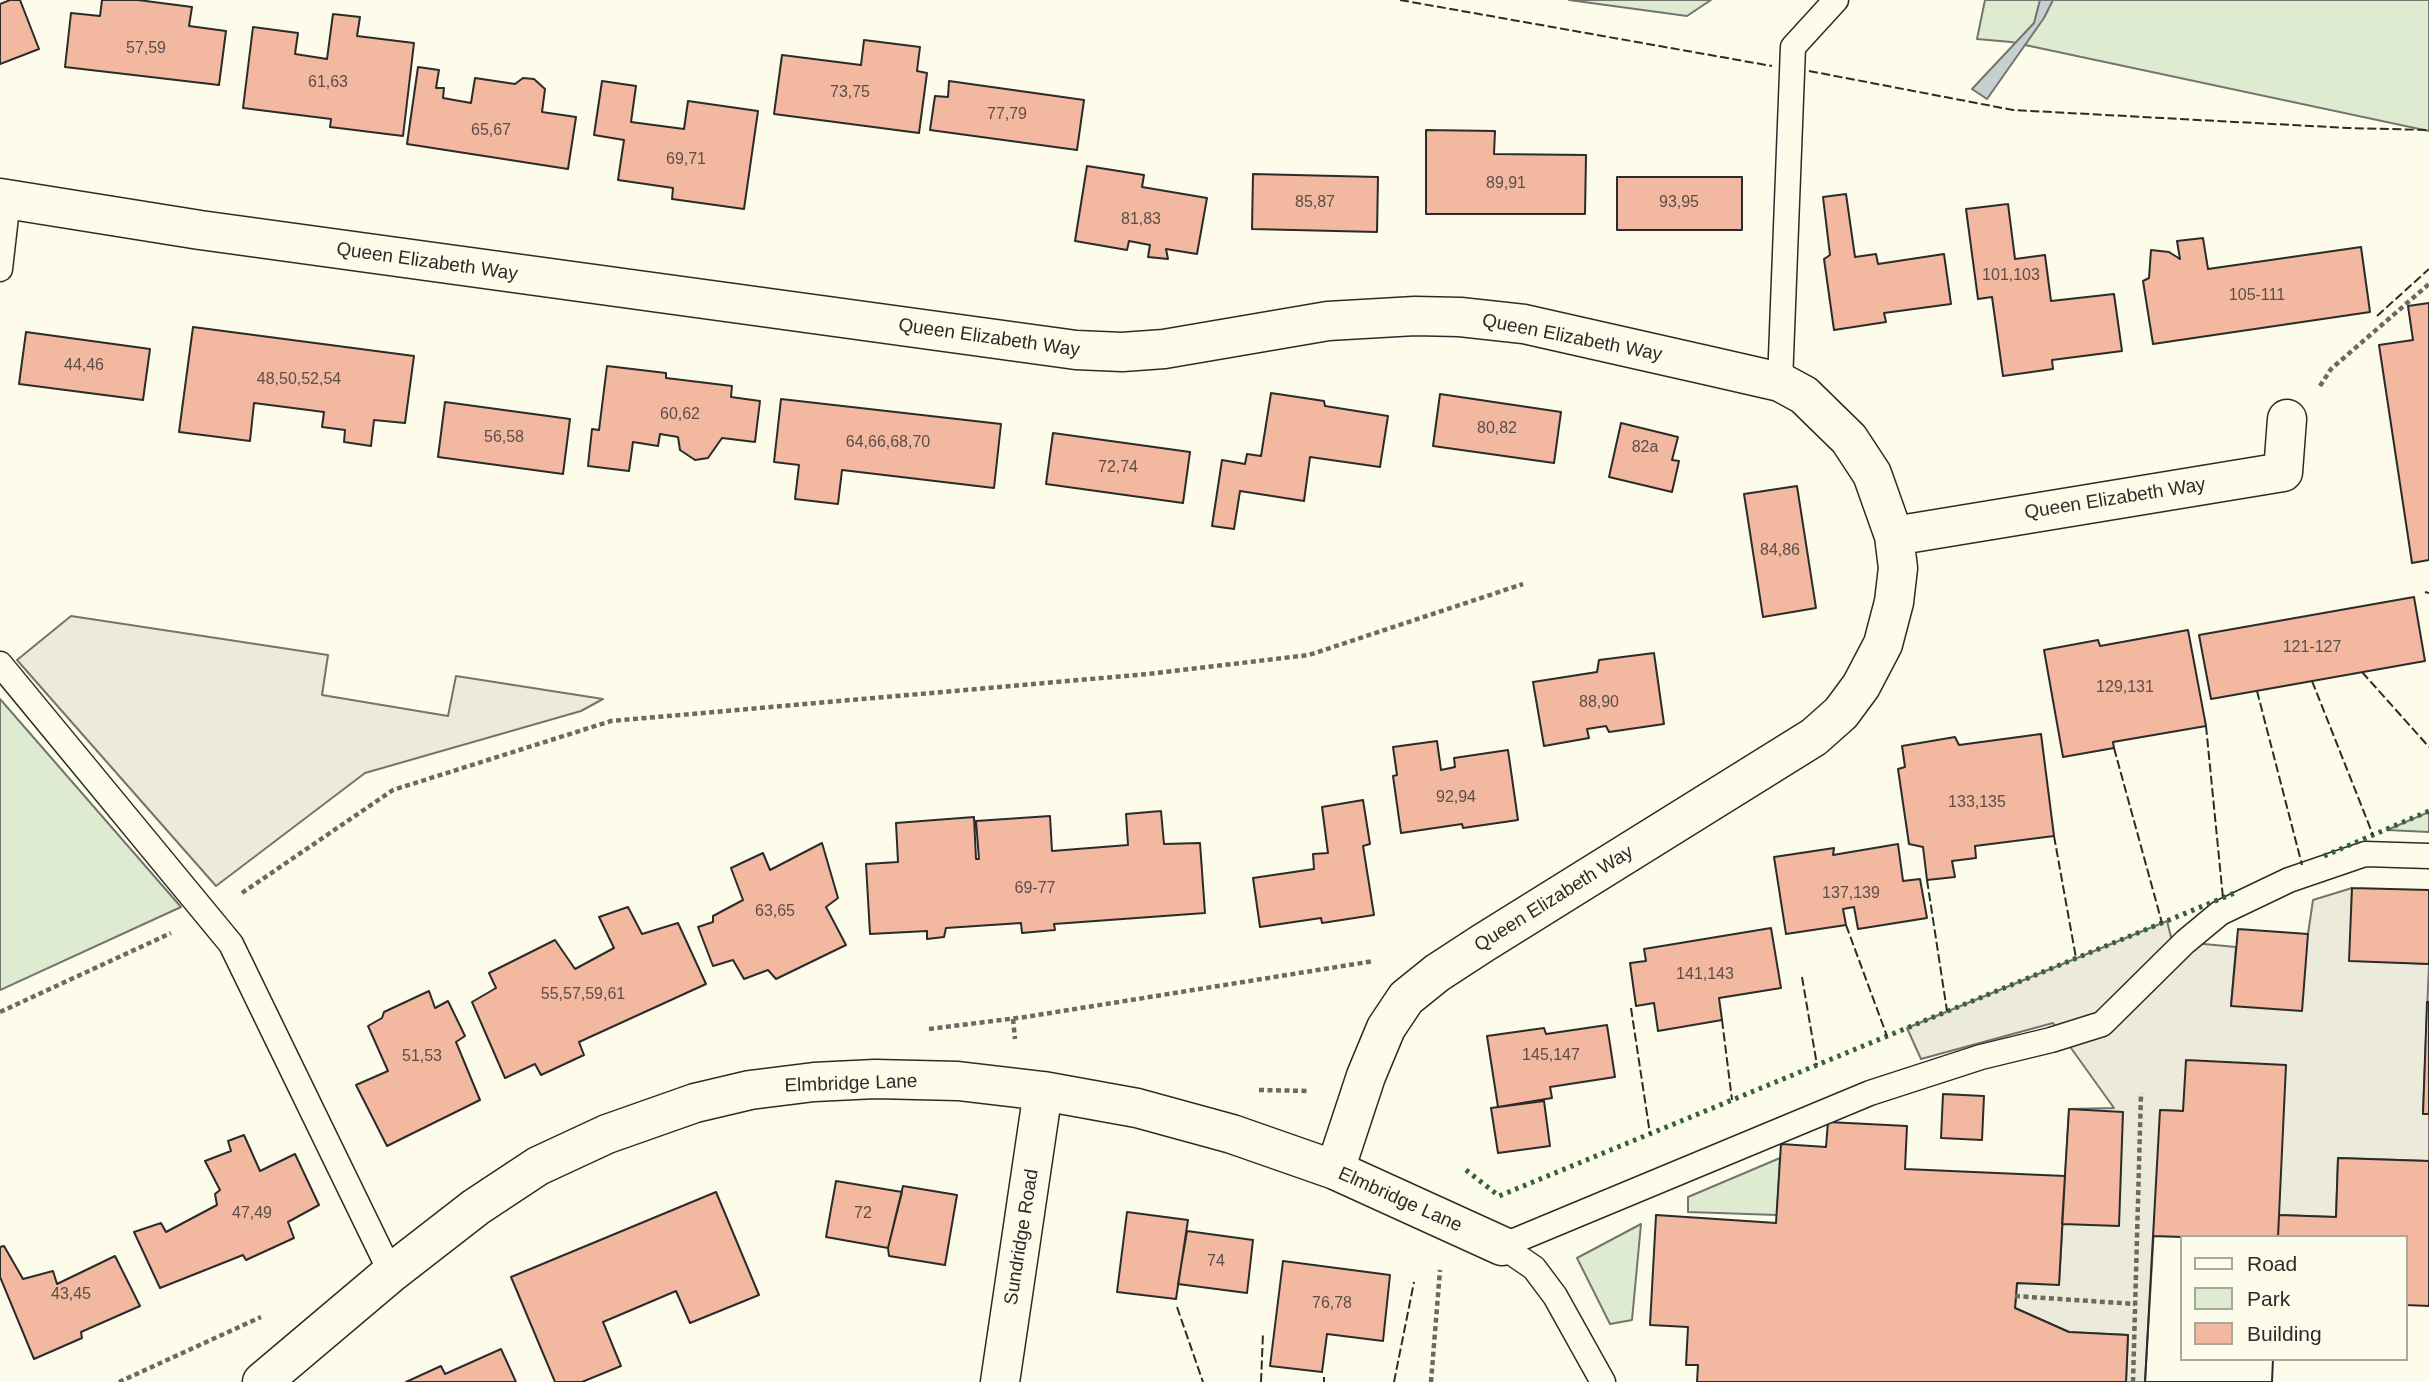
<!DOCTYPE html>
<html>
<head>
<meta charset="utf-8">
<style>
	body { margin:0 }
	#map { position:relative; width:2429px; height:1382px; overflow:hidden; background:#fdfbea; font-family:Arial,sans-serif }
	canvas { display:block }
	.legend { position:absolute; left:2180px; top:1235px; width:228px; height:126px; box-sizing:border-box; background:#fdfbea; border:2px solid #a9a89e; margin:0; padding:9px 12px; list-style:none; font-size:21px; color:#2b2b2b }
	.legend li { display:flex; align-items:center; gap:14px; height:35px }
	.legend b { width:35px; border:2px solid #a9a89e }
</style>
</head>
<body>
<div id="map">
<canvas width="2429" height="1382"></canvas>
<ul class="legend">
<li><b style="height:9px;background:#fdfbea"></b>Road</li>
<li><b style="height:19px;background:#deebd1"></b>Park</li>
<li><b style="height:19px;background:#f2b8a0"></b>Building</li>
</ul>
</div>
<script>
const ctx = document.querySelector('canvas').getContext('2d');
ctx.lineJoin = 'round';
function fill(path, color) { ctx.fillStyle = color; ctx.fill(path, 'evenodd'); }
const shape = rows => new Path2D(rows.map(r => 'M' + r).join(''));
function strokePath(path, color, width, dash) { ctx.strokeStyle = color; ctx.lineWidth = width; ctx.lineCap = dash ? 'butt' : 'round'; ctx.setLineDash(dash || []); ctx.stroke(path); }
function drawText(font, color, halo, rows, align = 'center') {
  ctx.font = font + ' Arial,sans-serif'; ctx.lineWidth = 5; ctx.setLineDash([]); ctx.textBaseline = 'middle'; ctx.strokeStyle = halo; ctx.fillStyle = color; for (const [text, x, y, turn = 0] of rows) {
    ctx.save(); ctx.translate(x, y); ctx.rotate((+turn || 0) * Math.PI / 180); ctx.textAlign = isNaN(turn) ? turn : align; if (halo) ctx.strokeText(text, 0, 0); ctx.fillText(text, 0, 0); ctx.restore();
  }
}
const green = shape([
	[1569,0,1711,0,1687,16,1569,0],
	[1985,0,2429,0,2429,131,2011,42,1977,39,1985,0],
	[0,699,181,907,0,990,0,699],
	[2429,812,2429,832,2387,830,2429,812],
	[1780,1158,1777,1215,1688,1212,1688,1197,1780,1158],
	[1641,1224,1632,1320,1610,1324,1577,1258,1641,1224]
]);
fill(green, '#deebd1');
strokePath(green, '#74746e', 2);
const parking = shape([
	[71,616,328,655,322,695,448,716,456,676,603,699,581,711,365,773,216,886,17,660,71,616],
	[2352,888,2350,960,2429,964,2423,1113,2429,1114,2429,1161,2338,1158,2336,1217,2279,1215,2183,1111,2161,1110,2145,1382,2126,1382,2128,1335,2069,1332,2015,1308,2017,1283,2059,1284,2069,1109,2114,1108,2053,1023,1921,1059,1907,1028,2167,921,2172,941,2236,947,2231,1006,2308,934,2313,900,2352,888]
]);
fill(parking, '#eceadb');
strokePath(parking, '#74746e', 2);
const water = shape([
	[2040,0,2053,0,2044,18,1987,99,1972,89,2034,23,2040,0]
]);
fill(water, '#c7d0d0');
strokePath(water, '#74746e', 2);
const building = shape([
	[10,0,20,0,39,49,0,64,0,4,10,0],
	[102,0,138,0,192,7,189,26,226,31,219,85,65,67,71,13,100,16,102,0],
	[333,14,360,17,357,36,414,43,403,136,330,127,331,119,243,108,253,27,298,33,295,54,327,59,333,14],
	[864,40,920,47,917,71,927,73,919,133,774,114,782,55,861,65,864,40],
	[418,67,439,70,436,88,444,88,443,98,471,103,475,78,515,84,523,78,534,79,545,89,542,112,576,117,568,169,407,144,418,67],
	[602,81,636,86,631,122,684,129,688,101,758,111,744,209,672,199,673,188,618,180,624,140,594,135,602,81],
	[949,81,1084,100,1077,150,930,130,935,96,948,97,949,81],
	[1426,130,1495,131,1494,154,1586,155,1585,214,1426,214,1426,130],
	[1087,166,1144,175,1142,187,1207,198,1197,254,1166,249,1168,259,1148,257,1150,245,1129,241,1127,250,1075,241,1087,166],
	[1253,174,1378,177,1377,232,1252,229,1253,174],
	[1617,177,1742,177,1742,230,1617,230,1617,177],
	[1846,194,1855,257,1876,254,1878,264,1944,254,1951,304,1884,313,1886,322,1834,330,1824,259,1830,255,1823,197,1846,194],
	[2008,204,2015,259,2045,255,2051,301,2114,294,2122,351,2052,360,2053,369,2003,376,1992,297,1978,299,1966,209,2008,204],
	[2203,238,2208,269,2361,247,2370,312,2153,344,2143,281,2149,278,2151,250,2169,252,2180,259,2177,241,2203,238],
	[2429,303,2429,560,2412,563,2379,345,2413,340,2408,306,2429,303],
	[193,327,414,356,405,423,374,420,371,446,344,442,345,430,322,427,324,412,254,403,250,441,179,432,193,327],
	[26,332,150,349,143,400,19,384,26,332],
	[607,366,666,373,666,378,732,386,731,397,760,401,755,442,722,438,708,458,695,460,680,450,678,437,660,434,658,446,633,442,629,471,588,466,592,429,599,430,607,366],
	[1271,393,1324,401,1325,406,1388,416,1380,467,1310,457,1304,501,1240,491,1234,529,1212,526,1222,460,1245,464,1247,454,1261,456,1271,393],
	[1440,394,1561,412,1554,463,1433,446,1440,394],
	[781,399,1001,424,994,488,842,470,838,504,795,499,799,465,774,462,781,399],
	[445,402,570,419,563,474,438,457,445,402],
	[1621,423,1678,437,1672,460,1679,461,1672,492,1609,477,1621,423],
	[1053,433,1190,452,1183,503,1046,484,1053,433],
	[1797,486,1816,608,1763,617,1744,494,1797,486],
	[2414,597,2425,661,2211,699,2199,635,2414,597],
	[2188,630,2206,726,2113,742,2114,748,2063,757,2044,650,2098,640,2100,646,2188,630],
	[1654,653,1664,724,1609,732,1606,726,1587,729,1589,738,1544,746,1533,682,1597,672,1599,660,1654,653],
	[2041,734,2054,836,1975,846,1976,858,1952,861,1955,877,1927,880,1923,847,1909,844,1898,769,1905,767,1902,746,1955,737,1959,745,2041,734],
	[1437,741,1441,770,1455,767,1454,758,1508,750,1518,820,1463,828,1462,824,1401,833,1393,776,1397,775,1393,747,1437,741],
	[1363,800,1370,844,1363,846,1374,915,1322,923,1321,918,1260,927,1253,878,1314,869,1313,854,1328,853,1322,807,1363,800],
	[1161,811,1164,844,1200,843,1205,913,1054,924,1055,930,1022,933,1021,923,946,928,944,937,927,939,927,931,870,934,866,864,898,862,896,823,974,817,976,859,979,859,976,821,1050,816,1052,851,1128,845,1126,814,1161,811],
	[822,843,838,898,826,907,846,945,776,979,768,970,744,979,733,960,713,966,698,927,713,922,713,916,743,900,731,868,763,853,770,870,822,843],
	[1898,844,1903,881,1920,879,1927,918,1858,929,1854,907,1843,909,1846,925,1786,934,1774,857,1834,848,1833,855,1898,844],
	[2352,888,2429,890,2429,964,2349,961,2352,888],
	[628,907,642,934,678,923,706,984,579,1042,584,1055,541,1075,535,1064,505,1078,472,1002,496,988,489,973,555,940,575,969,614,948,599,917,628,907],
	[1771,928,1781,988,1719,998,1722,1020,1658,1031,1654,1003,1636,1006,1630,963,1646,961,1644,949,1771,928],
	[2238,929,2308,934,2302,1011,2231,1006,2238,929],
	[429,991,435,1008,448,1001,465,1036,456,1042,480,1100,387,1146,356,1085,388,1071,368,1026,382,1018,384,1012,429,991],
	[2427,1002,2429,1002,2429,1114,2423,1114,2427,1002],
	[1607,1025,1615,1077,1550,1087,1552,1098,1498,1107,1487,1036,1544,1028,1546,1034,1607,1025],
	[2186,1060,2286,1065,2278,1237,2182,1237,2182,1359,2273,1359,2272,1382,2145,1382,2160,1110,2183,1111,2186,1060],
	[1943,1094,1984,1096,1982,1140,1941,1138,1943,1094],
	[1544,1101,1550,1146,1498,1153,1491,1108,1544,1101],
	[2069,1109,2123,1112,2119,1226,2062,1224,2069,1109],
	[1828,1122,1907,1126,1905,1169,2065,1176,2059,1285,2017,1283,2015,1308,2069,1332,2128,1335,2126,1382,1697,1382,1698,1365,1686,1365,1688,1327,1650,1325,1656,1215,1776,1223,1781,1144,1826,1147,1828,1122],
	[244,1135,260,1171,295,1154,319,1205,288,1222,294,1238,246,1260,243,1255,160,1288,134,1232,161,1223,166,1232,217,1205,215,1194,220,1190,205,1161,231,1151,228,1141,244,1135],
	[2338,1158,2429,1161,2429,1306,2406,1305,2406,1237,2278,1237,2279,1215,2336,1217,2338,1158],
	[836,1181,902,1192,888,1248,826,1237,836,1181],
	[903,1186,957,1195,945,1265,889,1256,888,1248,903,1186],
	[716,1192,759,1295,690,1323,676,1291,603,1322,621,1366,582,1382,555,1382,511,1277,716,1192],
	[1127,1212,1188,1220,1176,1299,1117,1292,1127,1212],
	[1187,1231,1253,1240,1247,1293,1178,1284,1187,1231],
	[2153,1236,2182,1237,2182,1359,2273,1359,2272,1382,2145,1382,2153,1236],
	[4,1246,23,1279,53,1271,57,1284,115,1256,140,1306,81,1332,82,1338,34,1359,0,1277,0,1247,4,1246],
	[1283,1261,1390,1275,1383,1341,1327,1334,1322,1372,1270,1366,1283,1261],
	[501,1349,516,1382,406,1382,441,1366,445,1374,501,1349]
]);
fill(building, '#f2b8a0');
strokePath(building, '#2b2b2b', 2);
const service = shape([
	[0,269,8,199],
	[1780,382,1793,47,1836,0],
	[0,664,231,944,391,1273],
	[1502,1246,1870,1093,1981,1057,2051,1040,2102,1024,2185,942,2220,913,2289,880,2365,854,2429,856],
	[1502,1246,1534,1268,1555,1296,1603,1382]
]);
const minor = shape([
	[0,198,200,230,1076,350,1122,352,1164,349,1328,321,1415,316,1460,317,1524,324,1710,366,1780,382,1804,395,1849,439,1872,474,1894,536,1898,568,1894,602,1883,644,1861,686,1841,713,1814,737,1483,943,1437,973,1406,998,1386,1028,1366,1076,1335,1170],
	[1894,536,2283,472,2287,419],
	[262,1382,391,1273,476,1207,538,1166,607,1134,695,1103,750,1090,814,1082,875,1079,958,1081,1043,1091,1137,1108,1232,1134,1335,1170,1502,1246],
	[1000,1382,1043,1091]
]);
strokePath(service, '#2b2b2b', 27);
strokePath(minor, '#2b2b2b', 41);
strokePath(shape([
	[2320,386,2331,369,2429,284],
	[242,893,393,790,611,721,1148,674,1309,655,1523,584],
	[0,1012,171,933],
	[1013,1019,1015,1039],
	[929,1029,1025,1017,1374,961],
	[1259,1090,1310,1091],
	[2015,1296,2135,1304],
	[119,1382,261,1317],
	[1431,1382,1440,1270],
	[2133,1382,2141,1093]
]), '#6a6964', 4.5, [5, 3.5]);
strokePath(service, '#fdfbea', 24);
strokePath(minor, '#fdfbea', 38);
strokePath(shape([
	[2324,856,2429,811],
	[1466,1170,1499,1196,2237,892]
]), '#34623c', 5, [3.5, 5]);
strokePath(shape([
	[1400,0,1772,66],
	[1809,71,2013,110,2348,128,2429,130],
	[2377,316,2429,269],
	[2425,592,2429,593],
	[2362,672,2429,747],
	[2312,681,2373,835],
	[2257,691,2302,865],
	[2206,726,2223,898],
	[2114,748,2162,923],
	[2054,836,2076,958],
	[1927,880,1947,1011],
	[1846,925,1887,1036],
	[1802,977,1817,1065],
	[1631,1008,1650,1134],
	[1722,1020,1732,1100],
	[1177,1307,1203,1382],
	[1261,1382,1263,1333],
	[1324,1382,1324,1377],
	[1394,1382,1414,1282]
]), '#2b2b2b', 2, [9, 3.5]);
drawText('16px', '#5d4e48', null, [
	["57,59",146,49],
	["61,63",328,83],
	["73,75",850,93],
	["77,79",1007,115],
	["65,67",491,131],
	["69,71",686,160],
	["89,91",1506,184],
	["85,87",1315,203],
	["93,95",1679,203],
	["81,83",1141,220],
	["101,103",2011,276],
	["105-111",2257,296],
	["44,46",84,366],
	["48,50,52,54",299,380],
	["60,62",680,415],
	["80,82",1497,429],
	["56,58",504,438],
	["64,66,68,70",888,443],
	["82a",1645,448],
	["72,74",1118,468],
	["84,86",1780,551],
	["121-127",2312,648],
	["129,131",2125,688],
	["88,90",1599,703],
	["92,94",1456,798],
	["133,135",1977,803],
	["69-77",1035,889],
	["137,139",1851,894],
	["63,65",775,912],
	["141,143",1705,975],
	["55,57,59,61",583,995],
	["145,147",1551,1056],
	["51,53",422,1057],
	["47,49",252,1214],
	["72",863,1214],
	["74",1216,1262],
	["43,45",71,1295],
	["76,78",1332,1304]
]);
drawText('19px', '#2b2b2b', '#fdfbea', [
	["Queen Elizabeth Way",427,262,8],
	["Queen Elizabeth Way",989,338,8],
	["Queen Elizabeth Way",1572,338,11],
	["Queen Elizabeth Way",2115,499,-9],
	["Queen Elizabeth Way",1554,899,-32],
	["Elmbridge Lane",851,1084,-2],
	["Elmbridge Lane",1400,1200,24],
	["Sundridge Road",1022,1237,-81]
]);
</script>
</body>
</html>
